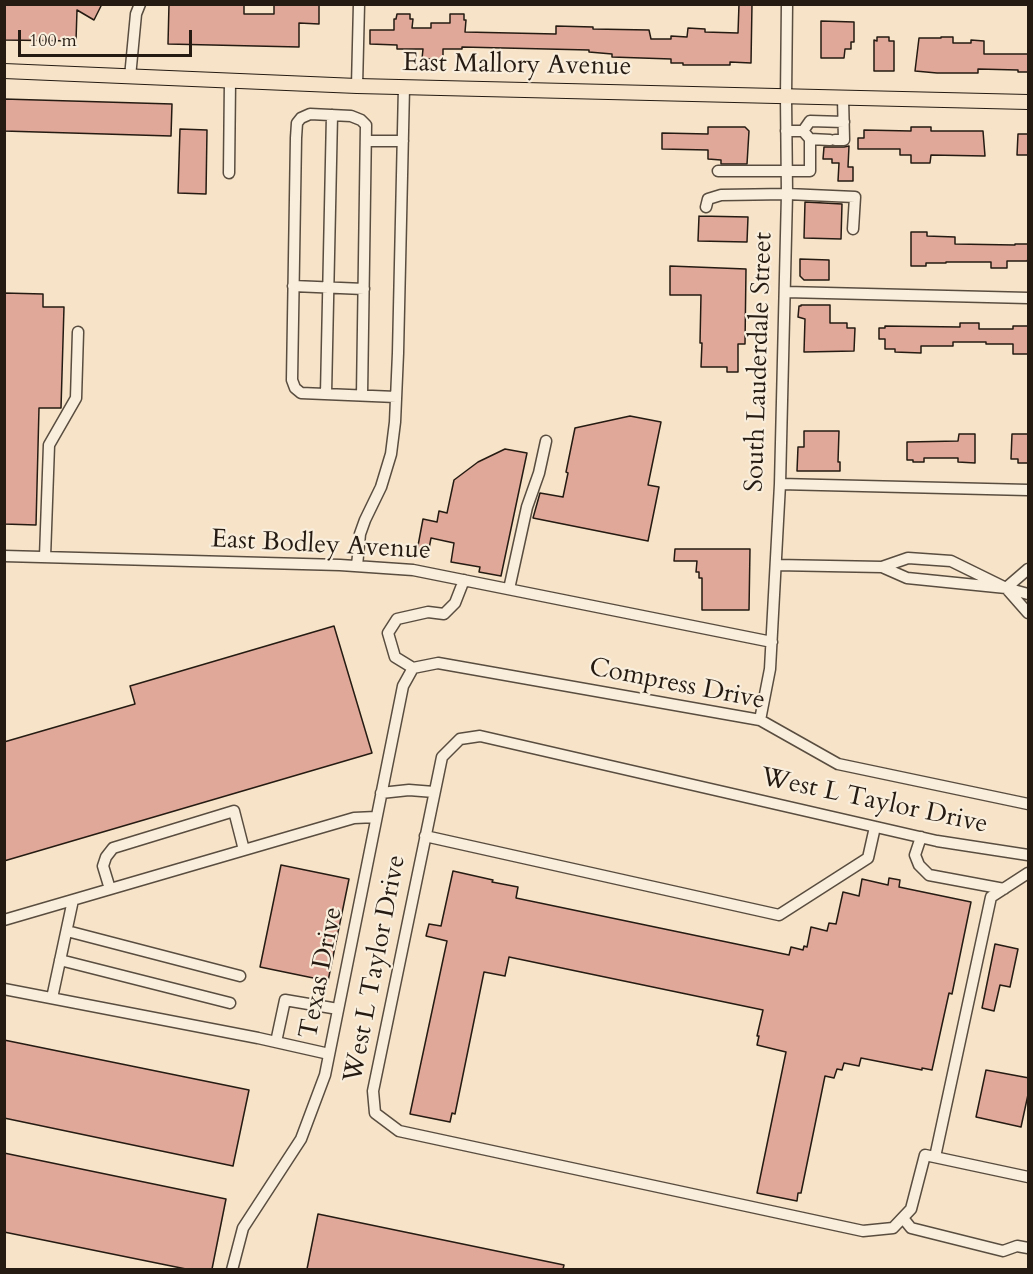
<!DOCTYPE html>
<html>
<head>
<meta charset="utf-8">
<style>
	body { margin:0 }
	#map { position:relative; width:1033px; height:1274px; overflow:hidden; background:#f6e3c8; font-family:Cardo,serif }
	canvas { display:block }
	.frame { position:absolute; inset:0; border:6px solid #251b12; pointer-events:none }
	.scale { position:absolute; left:18px; top:30px; width:174px; height:27px; box-sizing:border-box; border:3px solid #251b12; border-top:0; padding-left:8px; font-size:18px; line-height:21px; white-space:nowrap; color:#251b12; -webkit-text-stroke:4px #f9eddb; paint-order:stroke }
</style>
</head>
<body>
<div id="map">
<canvas width="1033" height="1274"></canvas>
<div class="frame"></div>
<div class="scale">100 m</div>
</div>
<script>
const ctx = document.querySelector('canvas').getContext('2d');
ctx.lineJoin = 'round';
function fill(path, color) { ctx.fillStyle = color; ctx.fill(path, 'evenodd'); }
const shape = rows => new Path2D(rows.map(r => 'M' + r).join(''));
function strokePath(path, color, width, dash) { ctx.strokeStyle = color; ctx.lineWidth = width; ctx.lineCap = dash ? 'butt' : 'round'; ctx.setLineDash(dash || []); ctx.stroke(path); }
function drawText(font, color, halo, rows, align = 'center') {
  ctx.font = font + ' Cardo,serif'; ctx.lineWidth = 4.5; ctx.setLineDash([]); ctx.textBaseline = 'middle'; ctx.strokeStyle = halo; ctx.fillStyle = color; for (const [text, x, y, turn = 0] of rows) {
    ctx.save(); ctx.translate(x, y); ctx.rotate((+turn || 0) * Math.PI / 180); ctx.textAlign = isNaN(turn) ? turn : align; if (halo) ctx.strokeText(text, 0, 0); ctx.fillText(text, 0, 0); ctx.restore();
  }
}
const building = shape([
	[4,4,102,4,94,20,77,10,76,41,4,40,4,4],
	[169,4,244,4,244,14,274,14,274,4,319,4,319,24,299,23,299,47,168,44,169,4],
	[739,4,752,4,751,63,730,62,730,65,683,65,683,63,671,63,671,59,612,57,612,54,589,52,589,50,462,47,462,49,443,49,443,59,422,59,423,49,397,49,397,45,370,44,370,30,394,30,394,19,396,19,397,14,410,14,410,19,413,19,412,28,431,28,431,23,450,23,450,14,464,14,464,20,466,20,465,32,556,34,556,26,593,27,593,29,649,30,651,39,671,39,671,36,687,37,688,28,705,29,705,32,738,33,739,4],
	[821,21,854,22,854,42,851,42,851,49,845,49,844,58,821,58,821,21],
	[877,37,889,37,889,41,894,41,894,71,874,71,874,40,877,41,877,37],
	[941,37,953,37,953,43,971,43,971,40,984,41,984,54,1029,54,1029,72,1018,72,1018,70,978,69,978,73,937,73,915,71,919,38,941,38,941,37],
	[4,99,172,104,171,136,4,131,4,99],
	[708,127,745,127,749,131,747,164,721,164,721,160,708,159,708,150,662,149,662,133,708,134,708,127],
	[911,127,931,127,931,131,983,131,985,156,931,155,930,163,911,163,911,155,900,155,900,149,858,149,858,138,864,138,864,130,911,131,911,127],
	[180,129,207,130,206,194,178,193,180,129],
	[1018,134,1029,134,1029,155,1017,155,1018,134],
	[849,146,848,167,853,167,853,181,838,181,839,163,832,163,832,159,823,159,824,147,844,147,849,146],
	[805,202,842,204,841,239,804,238,805,202],
	[699,216,748,217,747,242,698,241,699,216],
	[911,232,927,232,927,236,955,237,955,244,1015,245,1015,244,1029,244,1029,258,1027,261,1007,261,1007,268,991,268,991,262,946,262,946,263,926,263,926,266,911,266,911,232],
	[800,259,829,260,829,280,804,280,800,276,800,259],
	[670,266,746,269,745,344,738,344,738,372,727,372,727,367,701,367,702,343,700,343,701,295,670,295,670,266],
	[4,293,43,294,43,307,64,307,61,408,39,408,36,525,4,524,4,293],
	[801,305,830,305,830,323,847,323,847,328,855,328,854,351,804,352,805,319,798,317,799,306,801,306,801,305],
	[960,323,979,323,979,329,1013,329,1013,326,1029,326,1029,354,1013,354,1013,344,986,344,986,342,953,342,953,346,921,346,921,353,895,352,895,349,885,349,885,339,879,339,879,328,885,328,885,326,960,327,960,323],
	[630,416,661,422,648,485,659,487,648,541,533,518,540,493,563,497,568,473,566,472,575,428,630,416],
	[804,431,839,431,838,462,840,462,840,471,797,471,798,447,804,447,804,431],
	[959,434,975,434,975,463,958,462,958,458,924,458,924,462,913,462,913,460,907,460,907,442,958,441,959,434],
	[1012,434,1028,434,1028,463,1018,463,1018,459,1011,459,1012,434],
	[505,449,527,453,501,576,479,572,480,567,451,562,454,543,431,538,428,554,418,552,417,551,423,519,437,522,439,511,447,513,454,480,478,462,505,449],
	[675,549,750,549,749,610,702,610,702,578,699,578,699,572,696,572,697,561,674,561,675,549],
	[334,626,372,753,4,861,4,742,135,704,130,686,334,626],
	[281,865,349,879,328,981,260,967,281,865],
	[453,871,493,880,492,882,518,887,516,898,789,955,791,947,803,950,804,946,807,947,811,927,827,931,829,923,836,924,843,892,859,896,862,879,888,885,889,878,900,880,899,887,971,902,952,994,949,993,932,1070,922,1068,922,1070,861,1058,859,1066,844,1063,842,1070,837,1069,834,1078,825,1076,801,1193,798,1193,797,1201,757,1193,786,1052,757,1045,759,1036,757,1036,763,1010,509,957,505,976,484,972,455,1114,452,1113,450,1122,410,1114,447,941,426,936,429,924,441,926,453,871],
	[995,944,1018,949,1010,987,1000,985,994,1011,982,1008,995,944],
	[4,1040,249,1090,233,1166,4,1118,4,1040],
	[986,1070,1029,1078,1029,1090,1021,1127,976,1117,986,1070],
	[4,1153,226,1199,212,1269,186,1269,4,1232,4,1153],
	[318,1214,564,1265,563,1269,307,1269,318,1214]
]);
fill(building, '#dfa898');
strokePath(building, '#251b12', 1.5);
const minor = shape([
	[130,77,136,14,140,4],
	[357,86,359,4],
	[786,131,803,131,810,139,830,140],
	[803,131,810,121,844,122],
	[835,140,844,140,843,98],
	[367,141,403,141],
	[718,171,810,171,810,139],
	[229,173,230,81],
	[706,207,708,199,721,195,787,194,855,197,853,229],
	[293,286,364,289],
	[786,292,1028,298],
	[326,394,332,115],
	[362,395,366,125,361,120,351,116,310,114,301,118,297,123,296,138,292,380,295,388,301,393,396,397],
	[780,484,1028,490],
	[4,556,340,565,413,570,772,642],
	[45,557,49,445,76,398,78,332],
	[776,565,882,567,908,558,951,561,1006,588,1028,613],
	[357,566,360,534,365,520,381,487,391,454,395,422,398,353,404,87],
	[882,567,907,578,1006,588,1028,594],
	[1006,588,1028,569],
	[509,589,527,507,539,473,546,441],
	[413,668,438,663,760,720,838,764,1028,804],
	[413,668,395,657,388,633,397,619,428,612,444,614,455,603,464,580],
	[760,720,770,669,780,484,787,194,786,97,787,4],
	[381,793,409,790,434,792],
	[425,836,779,915,868,858,875,827],
	[921,837,915,855,919,865,929,875,1004,889],
	[1028,855,937,841,480,736,460,739,442,757,373,1091,375,1113,399,1131,863,1231,893,1228,911,1209,925,1155,1028,1177],
	[110,889,103,866,106,857,113,848,234,811,244,850],
	[4,920,354,818,376,817],
	[67,931,240,976],
	[60,960,230,1003],
	[4,989,258,1038,329,1054],
	[52,998,73,900],
	[276,1042,285,1000,338,1009],
	[935,1157,991,897,1028,873],
	[903,1218,911,1228,1003,1251,1017,1246,1028,1248],
	[232,1270,243,1228,301,1139,325,1075,403,686,413,668]
]);
const major = shape([
	[4,71,357,86,1028,102]
]);
strokePath(minor, '#594d40', 13);
strokePath(major, '#251b12', 16);
strokePath(minor, '#f9eddb', 10);
strokePath(major, '#f6e3c8', 14);
drawText('26px', '#251b12', '#f9eddb', [
	["East Mallory Avenue",517,66,1],
	["South Lauderdale Street",760,362,-88],
	["East Bodley Avenue",321,546,3],
	["Compress Drive",677,685,11],
	["West L Taylor Drive",874,802,12],
	["West L Taylor Drive",376,969,-79],
	["Texas Drive",322,973,-79]
]);
</script>
</body>
</html>
